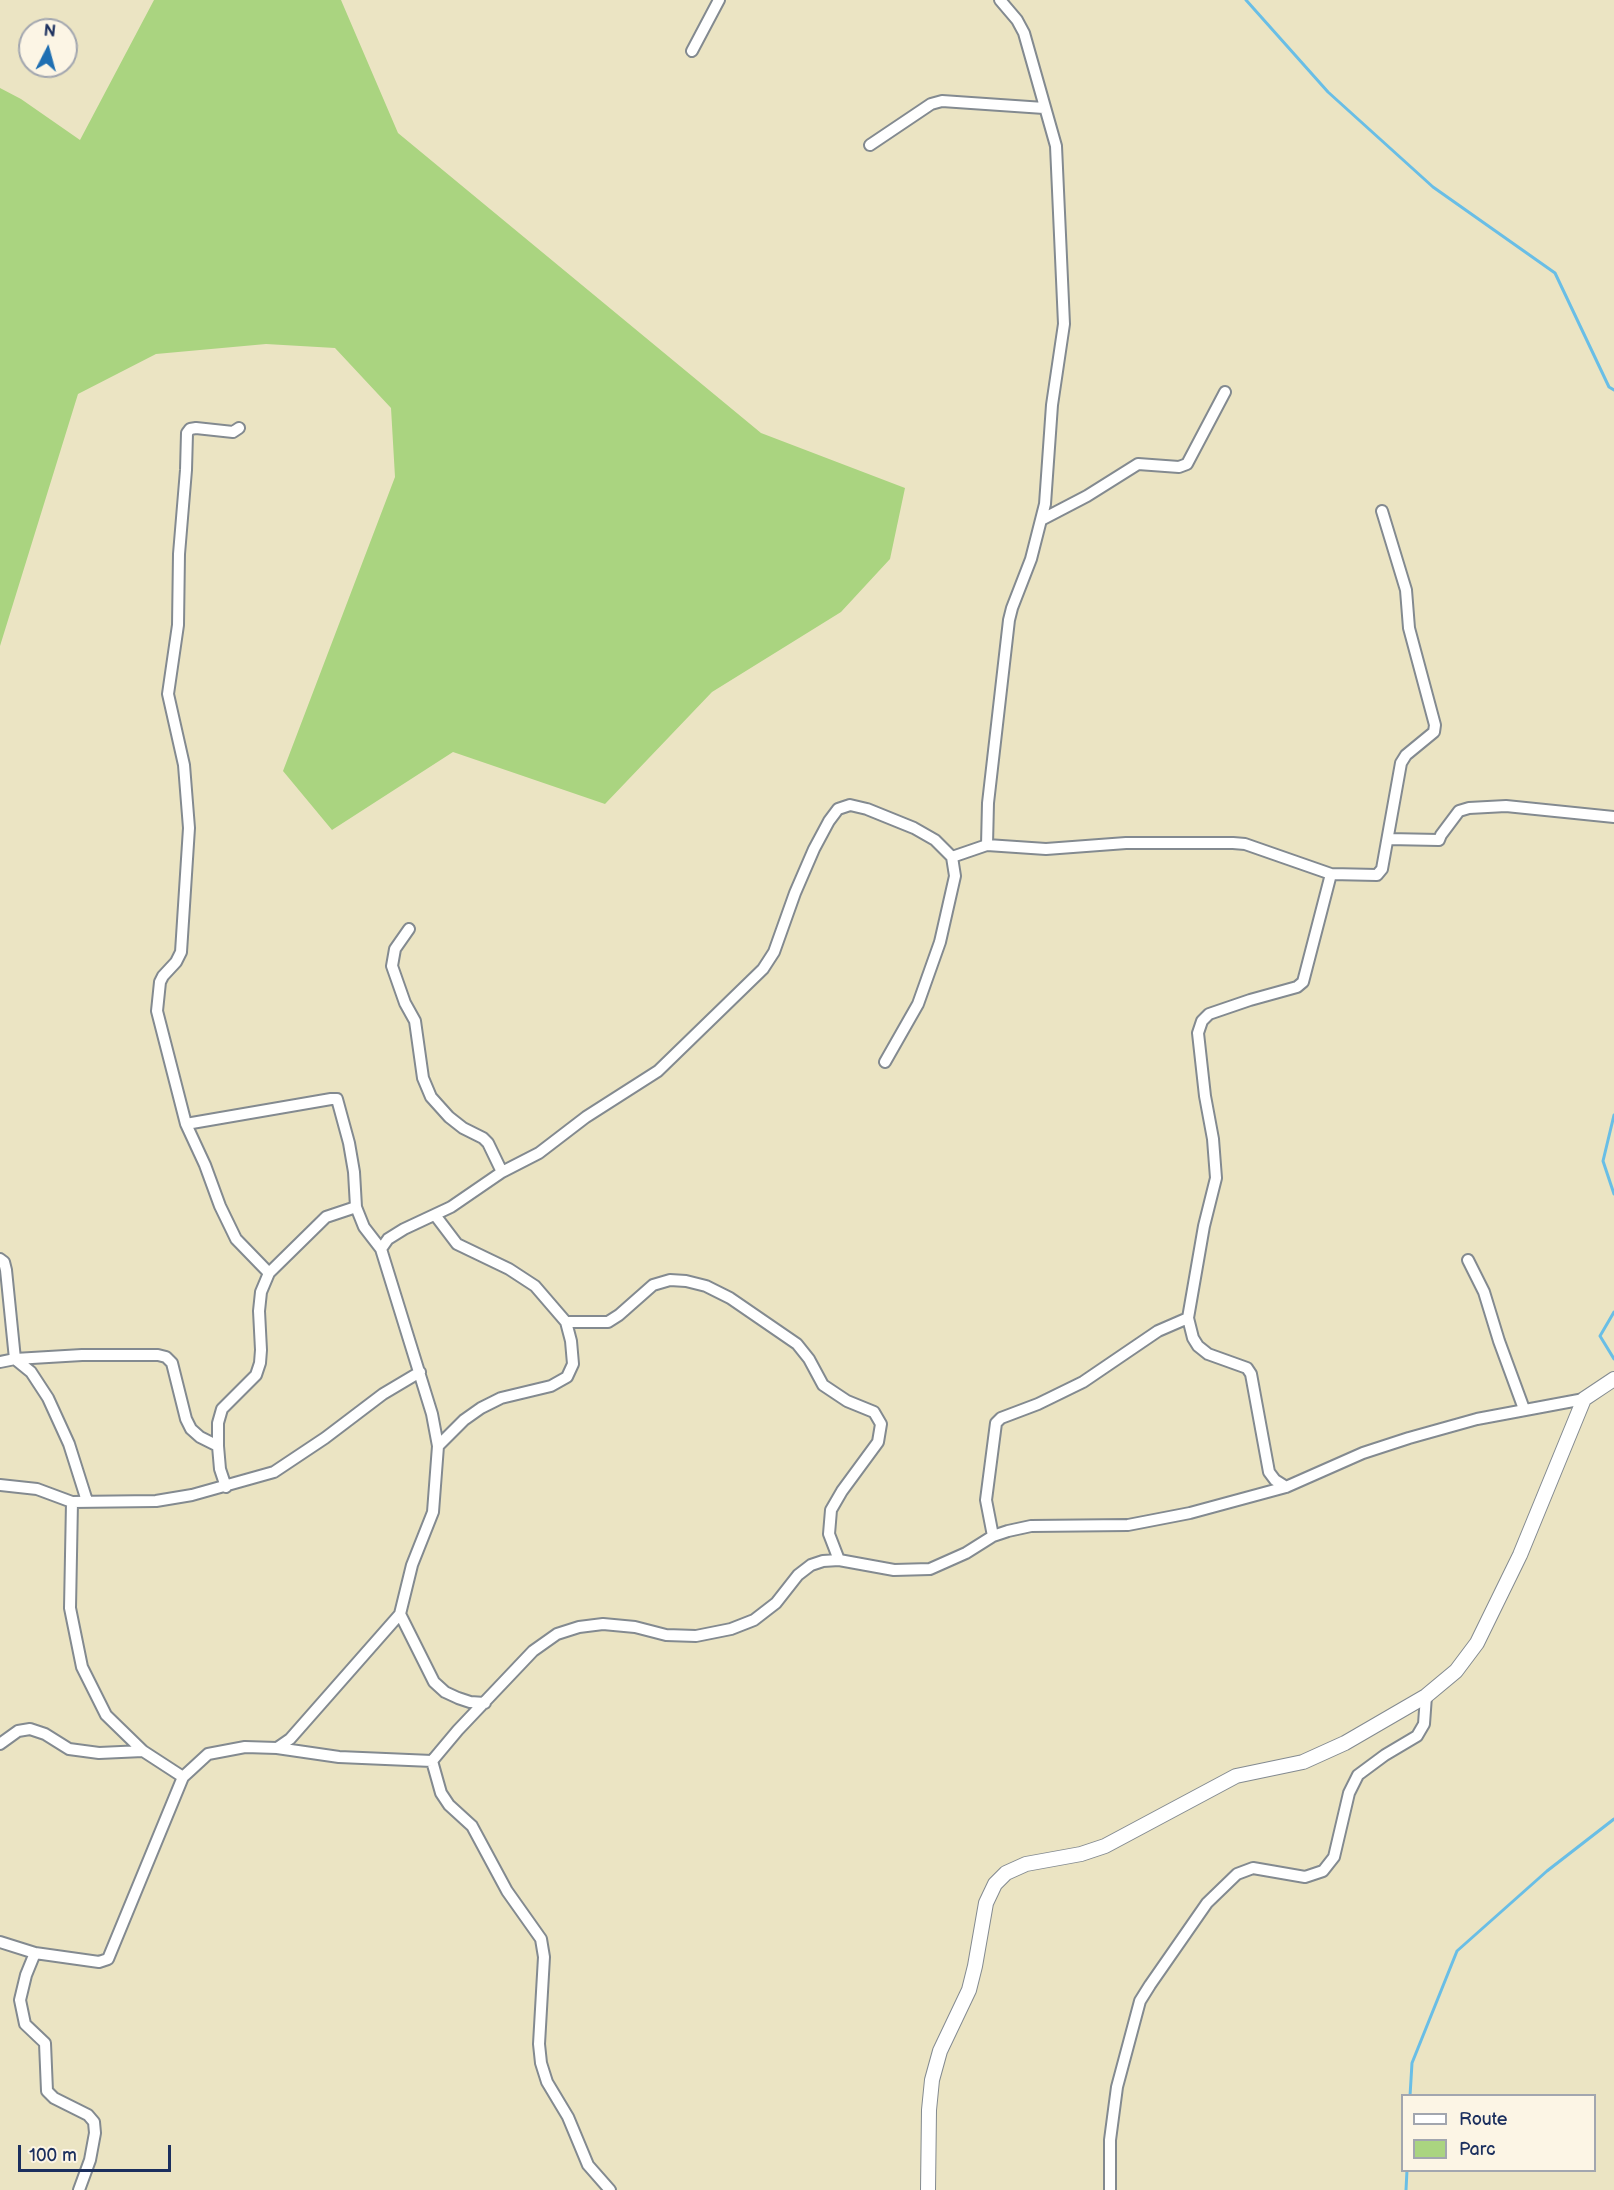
<!DOCTYPE html>
<html>
<head>
<meta charset="utf-8">
<style>
	body { margin:0 }
	#map { position:relative; width:1614px; height:2190px; overflow:hidden; background:#ebe4c3; font-family:"Balsamiq Sans",sans-serif }
	canvas { display:block }
	.legend { position:absolute; left:1401px; top:2094px; width:195px; height:78px; box-sizing:border-box; background:#fcf5e5; border:2px solid #a2a6af; margin:0; padding:8px 10px; list-style:none; font-size:18px; color:#1b2f5e }
	.legend li { display:flex; align-items:center; gap:12px; height:30px }
	.legend b { width:30px; border:2px solid #a2a6af }
	.north { position:absolute; left:18px; top:18px; width:60px; height:60px; box-sizing:border-box; background:#fcf5e5; border:2px solid #a2a6af; border-radius:50%; rotate:6deg; font-size:16px; font-weight:700; line-height:24px; text-align:center; color:#1b2f5e }
	.north::after { content:''; display:block; margin:auto; width:21px; height:27px; background:#1f6fb2; clip-path:polygon(50% 0,100% 100%,50% 72%,0 100%) }
	.scale { position:absolute; left:18px; top:2145px; width:153px; height:27px; box-sizing:border-box; border:3px solid #1b2f5e; border-top:0; padding-left:8px; font-size:18px; line-height:21px; white-space:nowrap; color:#1b2f5e; -webkit-text-stroke:4px #fcf5e5; paint-order:stroke }
</style>
</head>
<body>
<div id="map">
<canvas width="1614" height="2190"></canvas>
<ul class="legend">
<li><b style="height:8px;background:#fff"></b>Route</li>
<li><b style="height:16px;background:#aad480"></b>Parc</li>
</ul>
<div class="north">N</div>
<div class="scale">100 m</div>
</div>
<script>
const ctx = document.querySelector('canvas').getContext('2d');
ctx.lineJoin = 'round';
function fill(path, color) { ctx.fillStyle = color; ctx.fill(path, 'evenodd'); }
const shape = rows => new Path2D(rows.map(r => 'M' + r).join(''));
function strokePath(path, color, width, dash) { ctx.strokeStyle = color; ctx.lineWidth = width; ctx.lineCap = dash ? 'butt' : 'round'; ctx.setLineDash(dash || []); ctx.stroke(path); }
fill(shape([
	[154,0,341,0,398,133,761,433,905,488,890,559,841,612,712,692,605,804,453,752,332,830,283,771,395,477,391,408,335,348,266,344,156,354,78,394,0,646,0,88,21,99,80,140]
]), '#aad480');
strokePath(shape([
	[1246,0,1328,92,1433,187,1555,273,1609,387,1614,390],
	[1614,1115,1603,1161,1614,1194],
	[1614,1312,1600,1336,1614,1359],
	[1410,2096,1412,2063,1457,1951,1547,1871,1614,1819],
	[1406,2190,1407,2170]
]), '#69bee6', 3);
const street = shape([
	[692,51,719,0],
	[870,145,931,104,942,101,1044,108],
	[239,428,233,432,196,428,190,429,187,433,186,470,179,554,178,625,168,694,184,765,189,828,181,952,176,962,163,976,160,982,157,1011,186,1124,205,1165,220,1206,236,1239,269,1273],
	[1041,520,1087,496,1138,464,1179,467,1187,464,1225,392],
	[1388,839,1439,840,1441,835,1459,811,1469,808,1506,806,1614,817],
	[987,845,988,803,1009,620,1012,608,1031,559,1045,504,1052,405,1064,324,1056,146,1024,33,1017,20,1000,0],
	[952,857,987,845,1046,849,1126,843,1233,843,1245,844,1331,874,1377,875,1382,869,1401,763,1406,755,1434,732,1435,725,1409,628,1406,590,1382,511],
	[409,929,395,949,392,966,405,1003,415,1021,423,1078,431,1097,449,1117,463,1128,483,1138,488,1143,502,1172],
	[186,1124,331,1099,337,1099,349,1143,354,1172,356,1207,364,1227,381,1249],
	[435,1215,457,1244,509,1269,535,1286,566,1322,571,1341,573,1364,567,1377,551,1386,501,1398,481,1408,464,1420,438,1446],
	[0,1259,4,1262,6,1270,15,1359,31,1372,48,1398,69,1444,87,1501],
	[1468,1260,1484,1292,1499,1341,1524,1409],
	[566,1322,608,1322,619,1315,653,1285,670,1280,686,1281,706,1286,730,1298,797,1344,809,1359,823,1385,847,1401,874,1412,881,1424,878,1442,842,1491,831,1510,829,1534,839,1560],
	[0,1362,15,1359,82,1355,158,1355,166,1357,172,1363,186,1419,191,1429,200,1437,218,1446],
	[0,1485,37,1489,72,1502,70,1608,82,1667,106,1715,143,1751,183,1777],
	[226,1487,220,1469,218,1446,218,1423,222,1409,256,1375,260,1363,261,1350,259,1311,261,1292,269,1273,326,1217,356,1207],
	[1286,1487,1275,1480,1269,1472,1251,1374,1247,1368,1208,1354,1198,1346,1193,1338,1188,1318,1204,1226,1216,1178,1213,1139,1205,1096,1198,1033,1202,1021,1209,1014,1250,1000,1297,987,1303,982,1331,874],
	[72,1502,156,1501,192,1495,274,1472,325,1438,383,1394,420,1372],
	[993,1536,986,1500,996,1423,1001,1418,1038,1404,1083,1382,1158,1331,1188,1318],
	[485,1703,470,1702,458,1698,445,1692,434,1682,400,1614,412,1565,433,1512,438,1446,432,1414,381,1249,388,1239,404,1229,451,1207,502,1172,539,1153,586,1117,658,1071,763,969,774,952,795,893,814,849,829,821,838,809,850,805,867,809,914,828,935,840,952,857,955,876,940,942,918,1004,885,1062],
	[0,1744,18,1731,30,1729,45,1734,69,1749,99,1753,143,1751],
	[277,1748,290,1739,400,1614],
	[432,1761,441,1793,449,1805,472,1826,507,1891,541,1939,544,1957,539,2044,541,2063,547,2082,568,2117,588,2165,610,2190],
	[0,1942,35,1953,99,1962,108,1959,183,1777,208,1754,245,1747,277,1748,339,1757,432,1761,458,1730,533,1651,557,1634,579,1627,603,1624,635,1627,666,1635,696,1636,731,1629,754,1620,776,1603,798,1575,811,1565,823,1561,839,1560,894,1570,930,1569,966,1553,993,1536,1008,1531,1031,1526,1128,1525,1190,1513,1286,1487,1363,1453,1409,1438,1477,1419,1584,1399],
	[35,1953,26,1975,20,2000,25,2024,45,2043,47,2091,54,2098,88,2115,94,2122,95,2133,90,2160,79,2190],
	[1110,2190,1110,2140,1117,2087,1140,2001,1150,1985,1207,1903,1237,1874,1253,1868,1305,1877,1323,1871,1334,1857,1349,1793,1358,1775,1385,1755,1417,1736,1424,1724,1426,1696]
]);
const secondary = shape([
	[928,2190,929,2110,932,2080,940,2051,969,1990,975,1966,986,1903,995,1884,1006,1873,1026,1864,1081,1854,1105,1846,1236,1776,1303,1762,1345,1743,1426,1696,1456,1671,1477,1643,1520,1555,1584,1399,1614,1379]
]);
strokePath(street, '#838a90', 14);
strokePath(secondary, '#838a90', 16);
strokePath(street, '#fff', 10);
strokePath(secondary, '#fff', 14);
</script>
</body>
</html>
